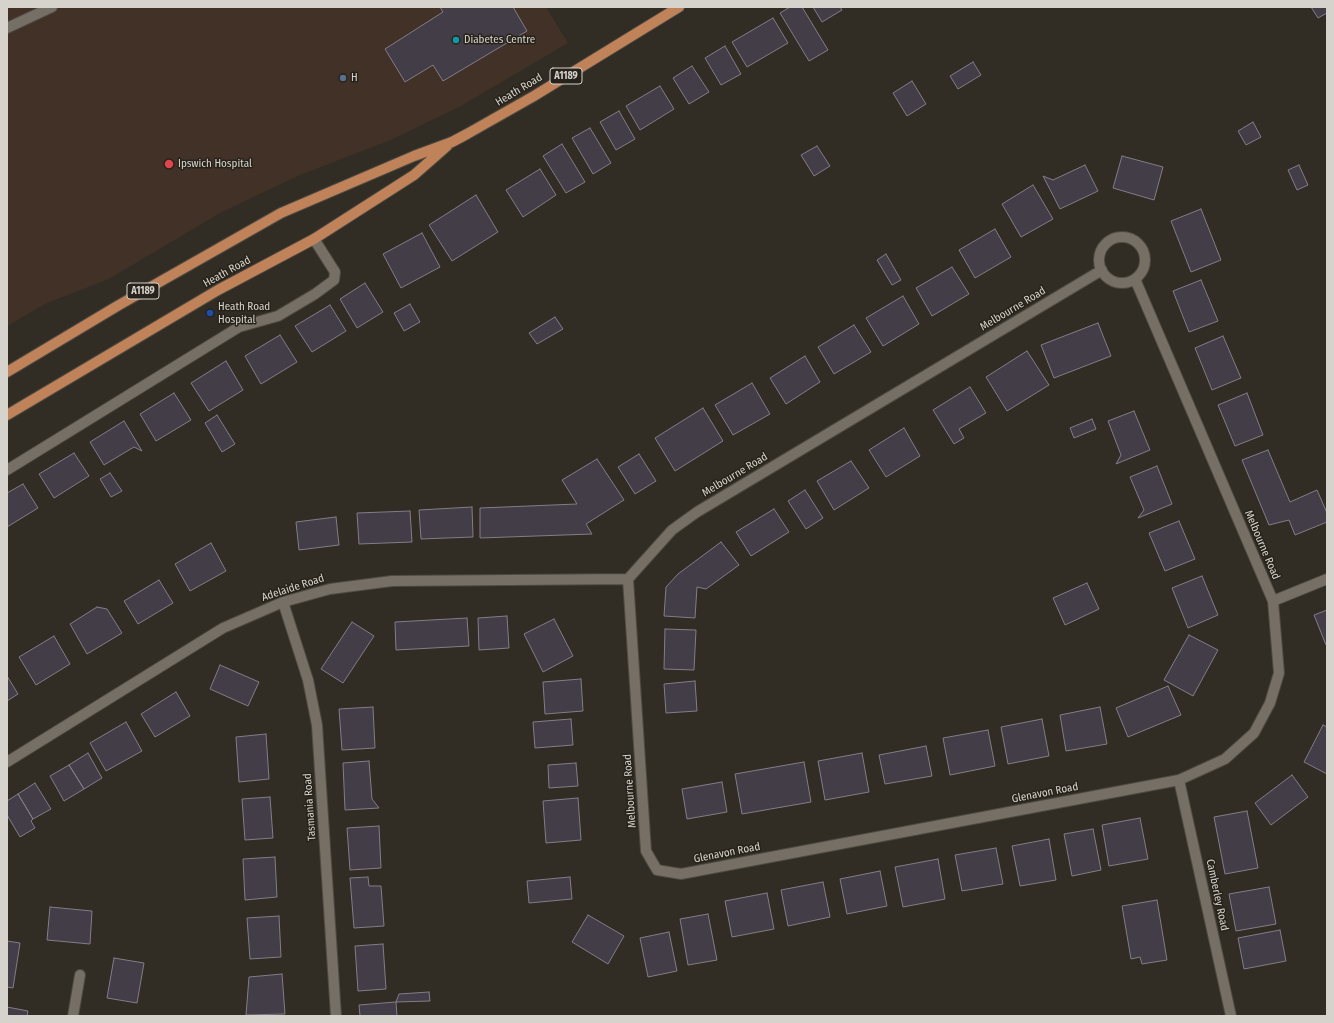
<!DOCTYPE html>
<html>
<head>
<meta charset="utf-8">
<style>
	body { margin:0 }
	#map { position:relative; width:1334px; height:1023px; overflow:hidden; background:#312d24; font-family:"Fira Sans Condensed",sans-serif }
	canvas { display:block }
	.frame { position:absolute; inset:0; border:8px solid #d6d3cd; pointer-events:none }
</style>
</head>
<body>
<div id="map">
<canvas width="1334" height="1023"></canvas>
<div class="frame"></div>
</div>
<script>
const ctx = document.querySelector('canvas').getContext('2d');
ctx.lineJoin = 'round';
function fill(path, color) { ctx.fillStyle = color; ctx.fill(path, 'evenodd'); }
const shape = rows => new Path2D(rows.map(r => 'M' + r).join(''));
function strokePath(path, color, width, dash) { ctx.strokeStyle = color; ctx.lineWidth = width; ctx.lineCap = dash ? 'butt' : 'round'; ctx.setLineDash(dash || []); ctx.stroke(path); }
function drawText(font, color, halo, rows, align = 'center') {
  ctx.font = font + ' "Fira Sans Condensed",sans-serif'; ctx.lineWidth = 3; ctx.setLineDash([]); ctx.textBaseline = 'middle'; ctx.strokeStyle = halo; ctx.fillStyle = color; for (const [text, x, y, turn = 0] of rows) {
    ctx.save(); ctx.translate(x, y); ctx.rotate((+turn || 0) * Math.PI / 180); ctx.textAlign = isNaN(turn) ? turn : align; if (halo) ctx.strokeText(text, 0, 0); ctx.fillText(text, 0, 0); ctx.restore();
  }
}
fill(shape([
	[7,7,546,7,568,43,461,106,391,140,300,175,220,213,109,279,47,303,7,326]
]), '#413126');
const building = shape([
	[440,7,513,7,527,31,443,81,433,65,405,82,385,49,443,12,440,7],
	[790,7,802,7,828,50,809,61,780,13,790,7],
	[813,7,840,7,842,10,822,22,813,7],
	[1311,7,1327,7,1327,13,1318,18,1311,7],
	[773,18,788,43,747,67,732,42,773,18],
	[725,46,741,74,721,85,705,58,725,46],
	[973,62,981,75,958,89,950,76,973,62],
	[692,66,709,92,689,104,673,78,692,66],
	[912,81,926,104,907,116,893,93,912,81],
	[660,86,674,109,640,130,626,106,660,86],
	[619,111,635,139,616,150,600,122,619,111],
	[1253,122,1261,137,1246,145,1238,131,1253,122],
	[590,128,611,163,593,174,572,138,590,128],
	[562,144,585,182,566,193,543,156,562,144],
	[817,146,830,166,814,176,801,155,817,146],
	[1122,156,1163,167,1154,200,1113,188,1122,156],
	[1085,165,1098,191,1060,209,1043,176,1053,180,1085,165],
	[1299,165,1308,185,1297,190,1288,170,1299,165],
	[540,169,556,195,523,217,506,190,540,169],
	[1033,185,1053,219,1021,237,1002,204,1033,185],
	[476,195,498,232,452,261,429,225,476,195],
	[1201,209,1221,260,1191,272,1171,221,1201,209],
	[995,229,1011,257,975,278,959,250,995,229],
	[422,233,440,267,401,288,383,254,422,233],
	[886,254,901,280,892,285,877,260,886,254],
	[952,267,969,294,932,316,916,288,952,267],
	[1201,280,1218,321,1189,332,1173,291,1201,280],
	[365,283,383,312,357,328,340,299,365,283],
	[903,296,919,324,883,346,866,318,903,296],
	[410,304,420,322,404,331,394,313,410,304],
	[330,305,346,331,312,352,295,326,330,305],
	[555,317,563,329,537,344,529,333,555,317],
	[1098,323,1111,356,1054,378,1041,345,1098,323],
	[854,325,871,352,834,374,818,347,854,325],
	[280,335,297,362,261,384,245,356,280,335],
	[1223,336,1241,378,1212,390,1195,348,1223,336],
	[1027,351,1049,385,1007,411,986,377,1027,351],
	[805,356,820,382,786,404,770,378,805,356],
	[226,361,243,390,209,411,191,383,226,361],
	[752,383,770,414,733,435,715,405,752,383],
	[970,387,986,413,959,429,964,438,954,444,933,410,970,387],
	[174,393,191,420,156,441,140,414,174,393],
	[1247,393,1263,435,1235,446,1218,405,1247,393],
	[703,408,723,441,675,471,655,438,703,408],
	[1134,411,1150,450,1116,464,1121,455,1108,421,1134,411],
	[217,415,235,444,222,452,205,423,217,415],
	[1092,419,1096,429,1074,438,1070,428,1092,419],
	[124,421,142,451,134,447,104,465,90,442,124,421],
	[904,428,920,456,886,477,869,450,904,428],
	[1268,450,1290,502,1317,490,1327,513,1327,522,1295,535,1289,520,1269,525,1242,460,1268,450],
	[74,453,89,476,54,498,39,474,74,453],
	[639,454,656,481,635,494,618,467,639,454],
	[597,459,624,500,586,524,592,534,480,538,480,508,577,504,562,480,597,459],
	[851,461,869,488,834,510,817,481,851,461],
	[1157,466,1172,504,1138,518,1144,510,1130,477,1157,466],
	[110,473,122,491,111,497,100,479,110,473],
	[23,484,38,508,7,527,7,493,23,484],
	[805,490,823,518,806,529,788,501,805,490],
	[472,507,473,537,421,539,419,510,472,507],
	[774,509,789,532,751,556,736,532,774,509],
	[410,511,412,542,359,544,357,513,410,511],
	[336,517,339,545,299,550,296,522,336,517],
	[1179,521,1195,559,1165,571,1149,533,1179,521],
	[721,542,739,565,706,589,697,587,695,618,664,616,666,587,678,574,721,542],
	[211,543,226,571,190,591,175,564,211,543],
	[1202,576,1218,615,1188,628,1172,588,1202,576],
	[159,580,173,603,138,624,124,601,159,580],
	[1087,583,1099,609,1065,625,1053,598,1087,583],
	[97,607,107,609,122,633,87,654,70,624,97,607],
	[1327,610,1327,644,1326,645,1314,615,1327,610],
	[507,616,509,648,479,650,478,618,507,616],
	[467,618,469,646,396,650,395,622,467,618],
	[554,619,573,656,543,672,524,634,554,619],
	[352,622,374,636,343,683,321,669,352,622],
	[665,629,696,630,694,670,664,669,665,629],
	[1189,635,1218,650,1193,696,1164,680,1189,635],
	[54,636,70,664,36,685,19,657,54,636],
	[220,665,259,682,248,706,210,689,220,665],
	[7,676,18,694,7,701,7,676],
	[581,679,583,711,545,714,543,682,581,679],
	[695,681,697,711,666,713,664,684,695,681],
	[1168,686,1181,715,1128,737,1116,708,1168,686],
	[176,692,190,716,155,737,141,714,176,692],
	[373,707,375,748,342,750,339,709,373,707],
	[1100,707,1107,744,1066,751,1060,715,1100,707],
	[571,719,573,745,535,748,533,722,571,719],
	[1042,719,1049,756,1008,764,1001,727,1042,719],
	[126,722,142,751,106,771,90,743,126,722],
	[1323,725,1327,727,1327,774,1304,762,1323,725],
	[988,730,995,766,950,775,943,738,988,730],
	[266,734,269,779,239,782,236,737,266,734],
	[926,746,932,776,885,784,879,755,926,746],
	[88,753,102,778,84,789,69,765,88,753],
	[862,753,869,792,825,800,818,761,862,753],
	[369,761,372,799,379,808,345,810,343,763,369,761],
	[804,762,811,802,742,814,735,774,804,762],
	[576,763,578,786,549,788,548,765,576,763],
	[69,765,84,789,64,801,50,776,69,765],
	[1292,775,1308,797,1271,825,1255,803,1292,775],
	[722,782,727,812,687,819,682,789,722,782],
	[35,783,51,809,33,819,18,794,35,783],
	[18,794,33,819,31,821,35,828,20,837,7,815,7,801,18,794],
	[270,797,273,838,245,840,242,799,270,797],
	[578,798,581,840,546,843,543,801,578,798],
	[1247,811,1258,868,1225,874,1214,817,1247,811],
	[1140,818,1148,859,1109,866,1102,825,1140,818],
	[379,826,381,868,350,870,347,828,379,826],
	[1093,829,1101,870,1072,876,1064,834,1093,829],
	[1049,839,1056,880,1020,886,1012,846,1049,839],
	[996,848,1003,884,962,891,955,855,996,848],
	[275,857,277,897,245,900,243,859,275,857],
	[938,859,945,899,903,907,895,867,938,859],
	[880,871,887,906,847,914,840,879,880,871],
	[368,877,369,886,381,886,384,926,354,928,350,878,368,877],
	[570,877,572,899,529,903,527,881,570,877],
	[823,882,830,917,788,926,781,890,823,882],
	[1269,887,1276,924,1236,931,1229,894,1269,887],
	[767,893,774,929,732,937,725,901,767,893],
	[1157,900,1167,960,1142,964,1140,957,1131,959,1122,906,1157,900],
	[50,907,92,911,90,944,47,940,50,907],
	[708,914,717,960,688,965,680,919,708,914],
	[588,915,624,936,608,964,572,942,588,915],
	[279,916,281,957,250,959,247,918,279,916],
	[1280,930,1286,961,1244,969,1238,938,1280,930],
	[669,932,677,971,648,977,640,938,669,932],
	[7,941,20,943,13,988,7,987,7,941],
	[383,944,386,989,358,991,355,946,383,944],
	[114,958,144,963,137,1003,107,998,114,958],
	[282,974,285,1014,246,1015,249,977,282,974],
	[429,992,430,1001,396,1002,399,994,429,992],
	[396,1002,397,1016,360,1016,359,1005,396,1002],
	[7,1007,28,1011,27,1016,7,1016,7,1007]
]);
fill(building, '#423d46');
strokePath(building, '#827d87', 1);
const lane = shape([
	[7,28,52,7]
]);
const street = shape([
	'1099 260a23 23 0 1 1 46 0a23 23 0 1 1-46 0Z',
	[1102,270,697,512,672,530,628,579,646,851,657,870,681,874,1179,780,1225,759,1254,733,1270,703,1279,673,1273,601,1135,279],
	[7,470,239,327,278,316,315,294,334,280,335,272,314,239],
	[1273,601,1327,579],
	[283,602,308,680,317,725,336,1016],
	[7,762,223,628,283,602,330,589,392,581,628,579],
	[1179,780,1231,1016],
	[73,1016,80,975]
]);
const primary = shape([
	[7,372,119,305,281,213,414,156,452,142,467,134,534,96,679,7],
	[7,415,218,290,314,239,414,175,447,146]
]);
strokePath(lane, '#4e4a43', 12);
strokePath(street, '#4e4a43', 12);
strokePath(primary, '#4e4a43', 12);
strokePath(lane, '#756f65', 10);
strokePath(street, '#756f65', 10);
strokePath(primary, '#c08359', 10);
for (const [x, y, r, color] of [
	[456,40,4,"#0f9aa8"],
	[343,78,4,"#5c6f8a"],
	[169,164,5,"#e0444e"],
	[210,313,4,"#1a4fb4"]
]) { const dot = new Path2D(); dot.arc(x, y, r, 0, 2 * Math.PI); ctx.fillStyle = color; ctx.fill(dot); strokePath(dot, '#27231a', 1.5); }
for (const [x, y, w] of [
	[566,76,32],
	[143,291,32]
]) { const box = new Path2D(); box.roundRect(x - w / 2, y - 8, w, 16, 3); ctx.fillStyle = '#27231a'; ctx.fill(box); strokePath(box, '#d6d3cd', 1); }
drawText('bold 10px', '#d6d3cd', null, [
	["A1189",566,76],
	["A1189",143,291]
]);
drawText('11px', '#d6d3cd', '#27231a', [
	["Diabetes Centre",464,40],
	["H",351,78],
	["Ipswich Hospital",178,164],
	["Heath Road",218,307],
	["Hospital",218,320]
], 'left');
drawText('11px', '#d6d3cd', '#27231a', [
	["Heath Road",519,90,-31],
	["Heath Road",227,272,-29],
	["Melbourne Road",1013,309,-31],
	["Melbourne Road",735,475,-31],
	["Melbourne Road",1262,545,67],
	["Adelaide Road",293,588,-18],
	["Melbourne Road",630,791,-94],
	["Glenavon Road",1045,793,-11],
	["Tasmania Road",310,807,-94],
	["Glenavon Road",727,853,-11],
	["Camberley Road",1217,895,78]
]);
</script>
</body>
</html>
